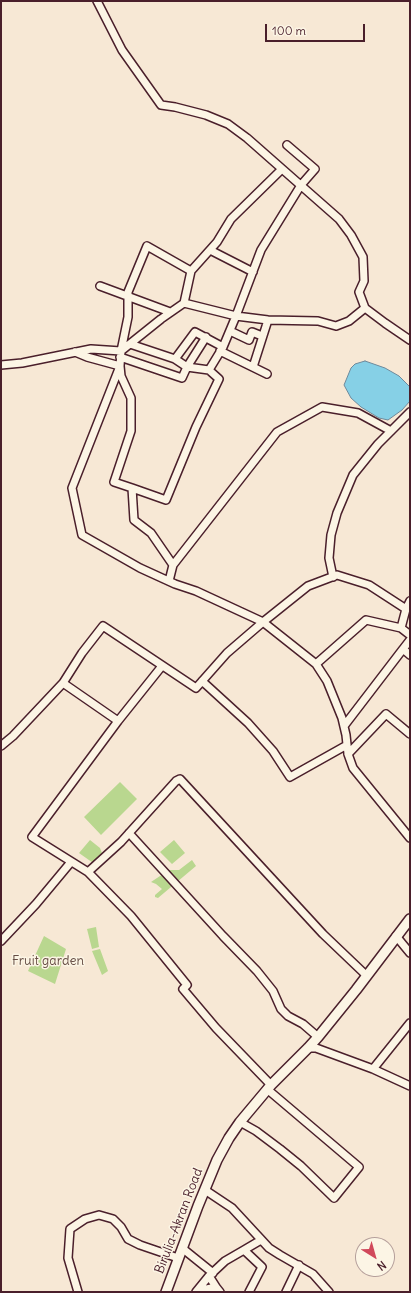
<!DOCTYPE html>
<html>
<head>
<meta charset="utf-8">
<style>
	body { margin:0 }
	#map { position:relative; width:411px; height:1293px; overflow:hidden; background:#f7e8d5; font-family:Delius,sans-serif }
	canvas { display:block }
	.frame { position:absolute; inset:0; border:2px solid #4a1f2b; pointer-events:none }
	.north { position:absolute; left:355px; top:1237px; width:40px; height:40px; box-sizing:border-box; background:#fcf5e5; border:1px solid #b59f9b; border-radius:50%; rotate:143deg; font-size:11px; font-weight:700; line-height:16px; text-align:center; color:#4a1f2b }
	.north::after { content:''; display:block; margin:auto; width:14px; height:18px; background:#d1495b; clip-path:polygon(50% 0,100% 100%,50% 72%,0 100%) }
	.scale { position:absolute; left:265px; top:24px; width:100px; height:18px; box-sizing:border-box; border:2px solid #4a1f2b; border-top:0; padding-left:5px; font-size:12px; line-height:14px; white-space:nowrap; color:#4a1f2b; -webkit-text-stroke:3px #fcf5e5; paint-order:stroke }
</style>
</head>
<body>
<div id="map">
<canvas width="411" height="1293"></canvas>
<div class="frame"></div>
<div class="north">N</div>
<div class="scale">100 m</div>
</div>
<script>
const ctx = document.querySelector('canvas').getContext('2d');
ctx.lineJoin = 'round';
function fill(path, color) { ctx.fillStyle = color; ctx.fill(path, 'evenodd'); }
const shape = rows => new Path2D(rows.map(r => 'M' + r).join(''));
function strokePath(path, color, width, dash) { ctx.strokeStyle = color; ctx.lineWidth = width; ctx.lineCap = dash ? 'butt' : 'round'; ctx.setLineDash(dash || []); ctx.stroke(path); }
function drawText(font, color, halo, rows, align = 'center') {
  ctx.font = font + ' Delius,sans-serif'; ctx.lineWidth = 3; ctx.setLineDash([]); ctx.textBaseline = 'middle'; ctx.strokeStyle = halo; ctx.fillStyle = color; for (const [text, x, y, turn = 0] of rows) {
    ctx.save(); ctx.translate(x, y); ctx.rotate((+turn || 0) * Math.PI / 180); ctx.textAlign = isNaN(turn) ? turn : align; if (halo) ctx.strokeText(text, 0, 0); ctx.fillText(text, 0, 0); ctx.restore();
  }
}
fill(shape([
	[120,782,137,799,101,835,84,817],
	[90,840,100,848,102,853,96,865,79,853],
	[174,840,185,853,172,864,160,852],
	[192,860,196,866,158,898,155,897,155,895,162,889,156,884,151,882,169,870,179,870],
	[96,927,99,947,92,949,87,929],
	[44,936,66,949,55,984,28,971],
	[100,949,108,971,102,975,92,951]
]), '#b9d78f');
const water = shape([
	[365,361,385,368,399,376,410,387,410,401,402,410,388,420,379,418,361,407,351,398,344,385,351,368,355,364,365,361]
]);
fill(water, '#86d0e6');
strokePath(water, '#6e899b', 1);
const minor = shape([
	[97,1,122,50,161,105,175,107,206,115,228,124,247,138,339,219,351,235,363,257,364,281,359,292,365,308,385,323,410,340],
	[210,250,253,272],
	[191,271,217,242,231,219,282,169],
	[100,286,170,312],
	[230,331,249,340,252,332,262,336],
	[130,344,175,359,195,332,223,347],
	[220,351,267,374],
	[75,352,87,357,120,366,121,351,128,317,128,292,147,246,191,271,184,303],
	[120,357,182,378,187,367,209,370],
	[175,359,187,367,206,337],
	[1,365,22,363,91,349,121,351,161,319,184,303,236,316,268,320,318,321,336,326,349,321,365,308],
	[253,367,268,320],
	[132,488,114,482,131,431,131,398,121,376,120,366,72,488,82,535,140,568,175,584,196,591,263,622,316,664,366,620,401,628,410,635],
	[173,565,277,432,322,407,358,413,391,431],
	[333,577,329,558,331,535,337,513,353,475,378,444,410,412],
	[169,581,173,565,151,533,134,520,132,488,166,500,196,427,219,379,209,370,223,347,236,316,261,250,301,185,315,169,287,145],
	[401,628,406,609,410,601],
	[410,640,403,649,410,655],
	[316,664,327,681,342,718,346,735,348,754,353,768,410,838],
	[202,681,248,723,273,751,290,777,347,745],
	[63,683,118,721,162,666],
	[344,726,403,649],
	[1,746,13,736,63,683,82,653,103,626,196,688,227,653,263,622,308,586,337,575,369,585,406,609],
	[348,754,386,714,410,734],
	[129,833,223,936,257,971,273,991,281,1009,288,1016,303,1024,318,1037],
	[88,872,32,837,118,721],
	[396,936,410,953],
	[1,941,36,904,71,862],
	[308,1048,316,1048,373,1069,410,1086],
	[373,1069,410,1023],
	[271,1085,216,1028,183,989,187,985,131,916,88,872,121,842,176,781,180,779,323,934,367,976],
	[240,1122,256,1131,280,1149,301,1166,334,1198,359,1167,267,1089],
	[205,1190,232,1208,269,1248,280,1255,313,1274,329,1292],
	[182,1248,213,1273],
	[209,1276,216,1287,220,1292],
	[197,1291,216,1287],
	[78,1292,68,1258,70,1229,85,1219,99,1215,113,1219,121,1227,128,1239,140,1245,178,1258],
	[196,1292,209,1276,225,1261,244,1250],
	[249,1292,262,1267,244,1250,261,1240],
	[286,1292,299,1265]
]);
const tertiary = shape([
	[166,1292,198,1206,217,1160,229,1138,240,1122,271,1085,308,1048,318,1037,356,990,410,919]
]);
strokePath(minor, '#4a1f2b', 10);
strokePath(tertiary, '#4a1f2b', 12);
strokePath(minor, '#fcf5e5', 7);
strokePath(tertiary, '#fcf5e5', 9);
drawText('13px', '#664d44', '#fcf5e5', [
	["Fruit garden",48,961]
]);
drawText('13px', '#4a1f2b', '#fcf5e5', [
	["Birulia-Akran Road",179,1221,-69]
]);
</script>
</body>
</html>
